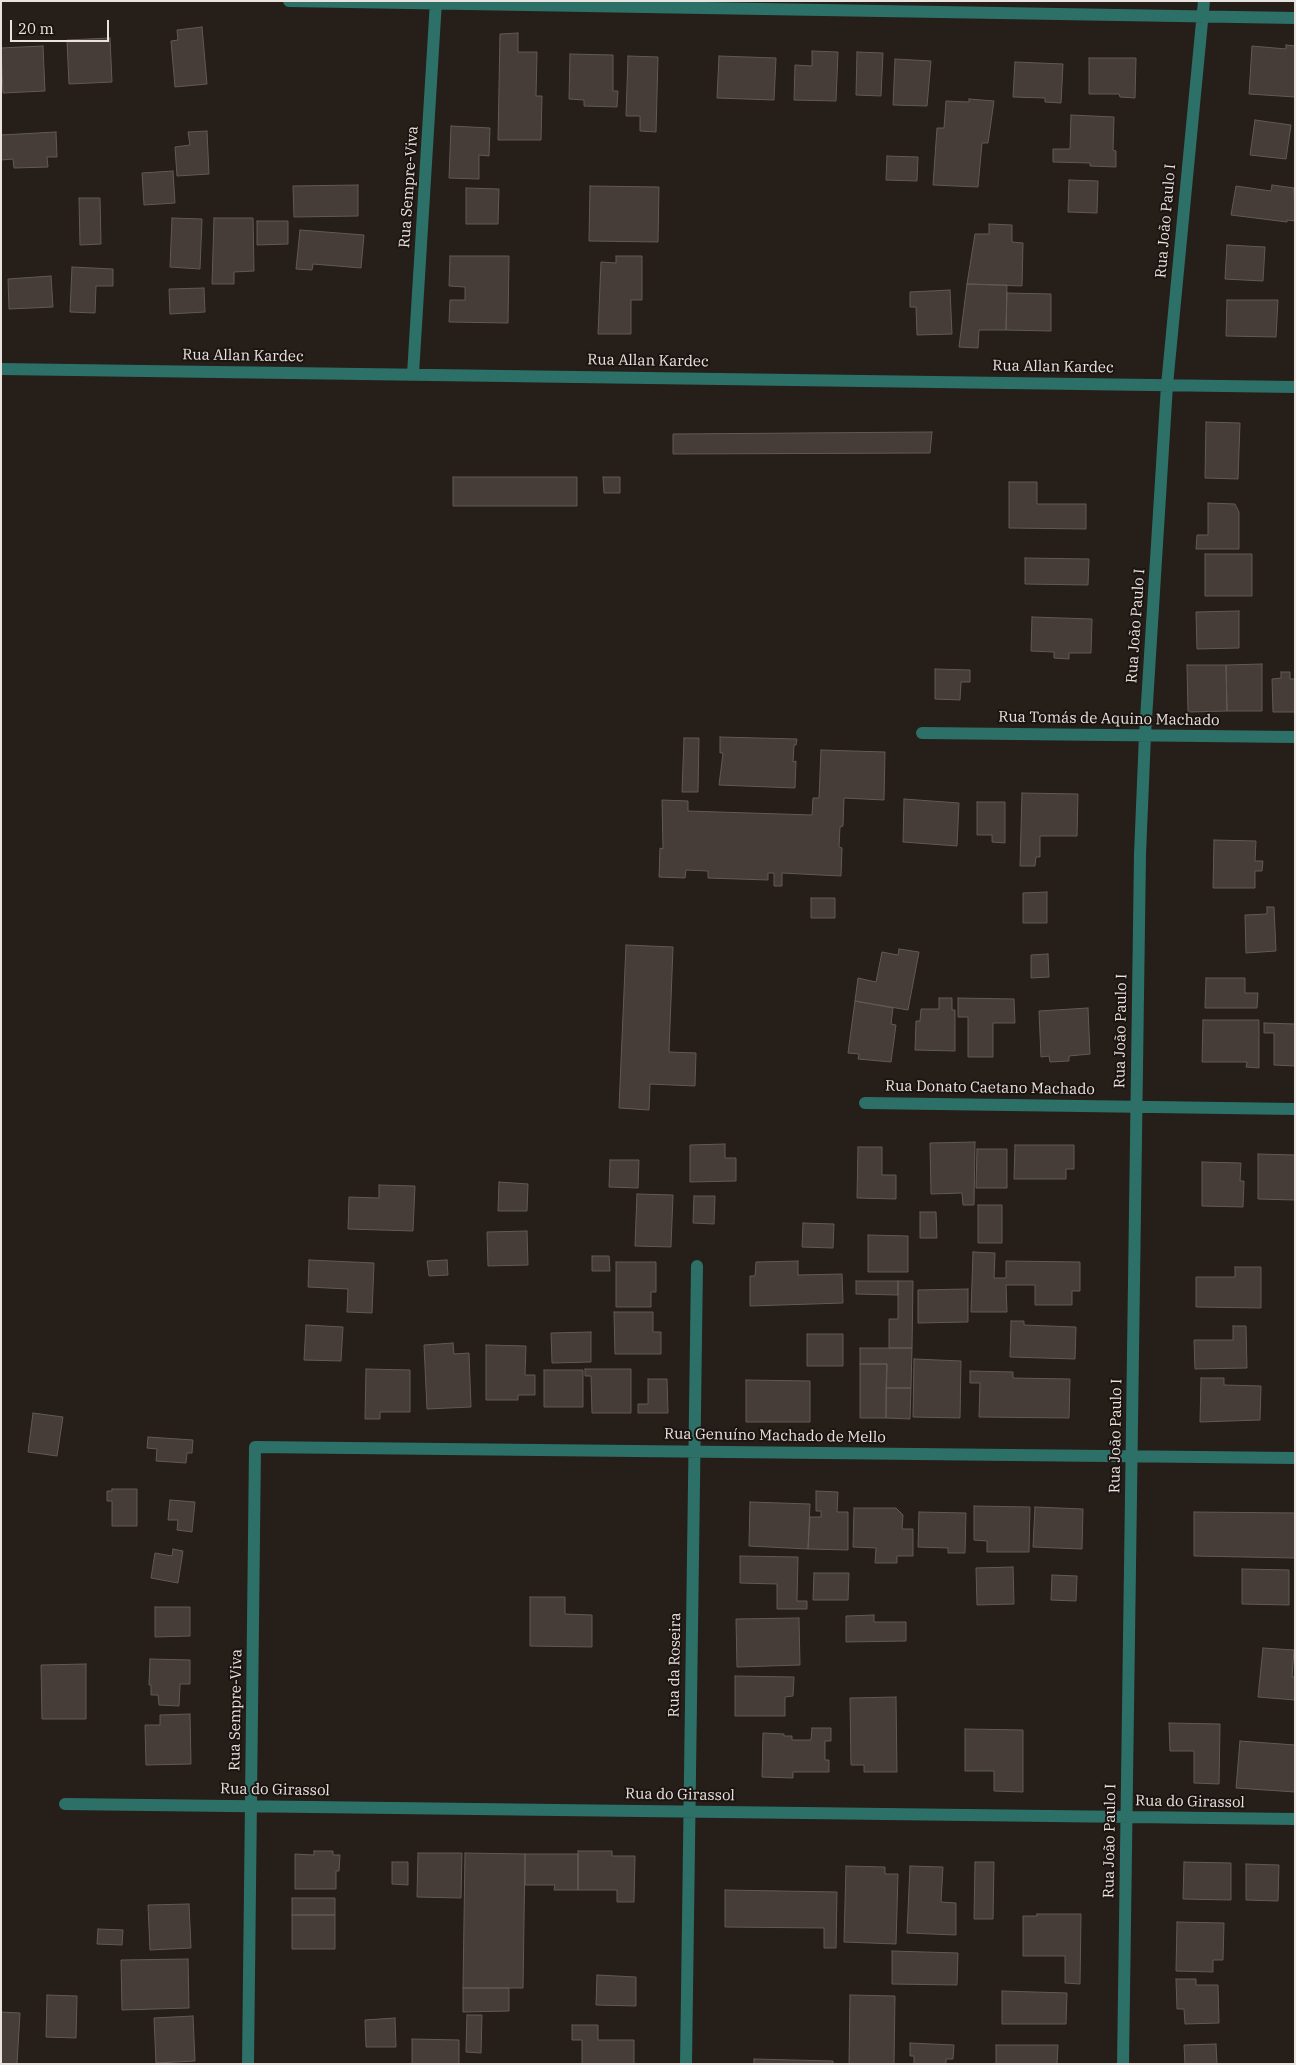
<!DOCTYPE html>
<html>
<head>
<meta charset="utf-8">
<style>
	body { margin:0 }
	#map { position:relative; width:1296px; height:2065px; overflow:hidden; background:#251e19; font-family:"IBM Plex Serif",serif }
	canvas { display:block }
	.frame { position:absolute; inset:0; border:2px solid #e9e3e0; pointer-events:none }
	.scale { position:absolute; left:10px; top:20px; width:99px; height:22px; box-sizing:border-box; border:2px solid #e9e3e0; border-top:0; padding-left:6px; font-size:15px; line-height:18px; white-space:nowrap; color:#e9e3e0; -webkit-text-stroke:4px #1c1410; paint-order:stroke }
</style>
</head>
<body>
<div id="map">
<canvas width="1296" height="2065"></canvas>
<div class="frame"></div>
<div class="scale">20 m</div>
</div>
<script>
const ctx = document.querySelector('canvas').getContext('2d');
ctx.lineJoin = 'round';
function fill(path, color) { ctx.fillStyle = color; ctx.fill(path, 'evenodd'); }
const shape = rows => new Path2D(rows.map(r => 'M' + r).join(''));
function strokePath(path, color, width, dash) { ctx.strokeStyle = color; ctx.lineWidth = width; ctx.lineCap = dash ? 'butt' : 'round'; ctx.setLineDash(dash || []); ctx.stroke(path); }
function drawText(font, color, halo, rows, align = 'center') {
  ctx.font = font + ' "IBM Plex Serif",serif'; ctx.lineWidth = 4; ctx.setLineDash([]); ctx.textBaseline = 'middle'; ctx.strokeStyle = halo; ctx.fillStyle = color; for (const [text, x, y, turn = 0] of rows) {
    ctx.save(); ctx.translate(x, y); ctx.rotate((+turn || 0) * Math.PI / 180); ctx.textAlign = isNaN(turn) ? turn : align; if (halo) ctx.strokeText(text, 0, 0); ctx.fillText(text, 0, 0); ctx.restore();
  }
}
const building = shape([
	[202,27,207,84,175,87,171,41,178,40,177,30,202,27],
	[518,33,518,52,537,52,536,96,542,96,541,140,498,140,500,34,518,33],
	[110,38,112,82,69,84,67,40,110,38],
	[1286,45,1295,46,1295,97,1249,94,1252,46,1286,49,1286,45],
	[43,46,45,91,3,93,1,48,43,46],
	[812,51,838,52,836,101,794,100,795,65,812,66,812,51],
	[857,52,883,53,881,96,856,95,857,52],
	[570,54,613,55,613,91,618,91,617,107,584,106,584,100,569,99,570,54],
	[628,56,658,57,656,132,640,131,640,116,626,116,628,56],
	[719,56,776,58,774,100,717,98,719,56],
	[1089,58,1136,58,1135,98,1120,97,1119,94,1089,94,1089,58],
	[895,59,931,61,927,106,893,105,895,59],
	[1015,62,1063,64,1061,103,1045,102,1045,98,1013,97,1015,62],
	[969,99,994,101,988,143,982,143,978,187,933,185,937,128,944,128,946,101,969,102,969,99],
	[1071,115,1114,117,1113,150,1116,151,1116,167,1090,166,1090,163,1053,162,1053,149,1070,149,1071,115],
	[1255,120,1291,125,1286,159,1250,155,1255,120],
	[451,126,490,128,489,156,479,155,479,179,449,178,451,126],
	[207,131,209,174,177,176,175,147,190,145,188,132,207,131],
	[56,132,57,157,47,157,48,167,14,168,13,159,1,160,1,135,56,132],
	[887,156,918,157,917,181,886,180,887,156],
	[173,171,175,203,144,205,142,173,173,171],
	[1069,180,1098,181,1097,213,1068,212,1069,180],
	[358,185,358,216,294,217,293,186,358,185],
	[1272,185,1294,188,1295,221,1287,220,1287,222,1231,215,1236,186,1271,191,1272,185],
	[590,186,659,187,658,242,589,241,590,186],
	[466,188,499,189,498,224,466,224,466,188],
	[79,198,100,198,101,244,80,245,79,198],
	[172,218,202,219,200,269,170,267,172,218],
	[214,218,253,218,254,271,234,272,234,284,212,284,214,218],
	[257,221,288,221,288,244,257,245,257,221],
	[989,224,1012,225,1012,242,1023,243,1022,286,967,284,975,234,989,234,989,224],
	[300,230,364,235,361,268,313,264,312,270,296,269,300,230],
	[1227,245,1265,247,1263,281,1225,279,1227,245],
	[450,256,509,256,508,323,449,322,450,300,465,300,465,287,449,286,450,256],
	[616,256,642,256,642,300,631,300,631,334,598,334,601,262,616,263,616,256],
	[72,267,113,269,113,286,96,286,95,313,70,312,72,267],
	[51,276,53,307,9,309,8,279,51,276],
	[967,284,1007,285,1006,330,979,330,978,348,959,347,967,284],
	[204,288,205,312,170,314,169,289,204,288],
	[950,290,952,334,917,335,916,307,910,307,910,292,950,290],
	[1007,293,1051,294,1051,331,1006,330,1007,293],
	[1227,300,1278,300,1276,337,1226,336,1227,300],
	[1206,422,1240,423,1238,479,1205,478,1206,422],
	[932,432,930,453,673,454,673,434,932,432],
	[453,477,577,477,577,506,453,506,453,477],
	[603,477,620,477,620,493,604,493,603,477],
	[1009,482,1037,482,1037,504,1086,504,1086,529,1009,528,1009,482],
	[1208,503,1235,504,1239,512,1239,549,1196,549,1197,535,1208,535,1208,503],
	[1205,554,1252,554,1252,596,1205,596,1205,554],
	[1025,558,1089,559,1088,585,1025,584,1025,558],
	[1239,611,1239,648,1197,649,1196,612,1239,611],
	[1032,617,1092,619,1091,653,1069,653,1069,659,1054,658,1054,652,1031,651,1032,617],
	[1262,664,1262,711,1227,711,1226,665,1262,664],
	[1187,665,1226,665,1227,711,1188,712,1187,665],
	[935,669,970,670,970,682,961,682,960,700,935,699,935,669],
	[1281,672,1290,672,1290,679,1295,679,1295,712,1273,712,1272,679,1281,678,1281,672],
	[720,737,797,739,796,745,794,745,793,762,796,761,795,788,719,785,723,753,720,753,720,737],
	[684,738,699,738,698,792,682,792,684,738],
	[821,750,885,752,884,800,844,798,843,826,840,827,839,847,842,848,841,876,782,873,782,886,774,886,774,873,768,873,768,880,708,878,708,871,686,870,685,878,659,877,660,848,663,849,662,800,688,801,688,811,812,815,813,798,819,798,821,750],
	[1022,793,1078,794,1077,836,1040,836,1040,857,1036,857,1035,866,1020,866,1022,793],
	[904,799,959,803,957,846,903,842,904,799],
	[977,802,1005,802,1005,843,992,842,992,835,977,835,977,802],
	[1214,840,1256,841,1255,861,1263,861,1262,871,1255,871,1255,888,1213,888,1214,840],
	[1047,892,1047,923,1023,923,1023,893,1047,892],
	[811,898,835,898,835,918,811,918,811,898],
	[1267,907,1274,907,1276,951,1246,953,1245,915,1267,914,1267,907],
	[626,945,673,947,669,1052,696,1053,695,1086,650,1084,649,1110,619,1108,626,945],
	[899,949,919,952,908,1010,855,1001,858,978,876,982,882,952,898,955,899,949],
	[1048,954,1049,977,1031,978,1031,955,1048,954],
	[1206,978,1245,978,1245,993,1258,993,1257,1008,1205,1008,1206,978],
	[939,998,952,998,952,1010,955,1010,955,1051,915,1050,916,1021,920,1021,921,1009,939,1009,939,998],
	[958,998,1014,999,1015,1023,993,1023,993,1057,968,1057,968,1017,958,1017,958,998],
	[855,1001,893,1008,891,1024,896,1025,891,1062,858,1059,859,1054,848,1053,855,1001],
	[1088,1008,1090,1054,1069,1056,1069,1061,1050,1062,1049,1056,1041,1057,1039,1011,1088,1008],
	[1203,1020,1259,1020,1259,1068,1246,1067,1247,1062,1202,1062,1203,1020],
	[1264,1023,1295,1024,1295,1066,1274,1065,1274,1033,1264,1033,1264,1023],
	[975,1142,974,1205,963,1205,962,1193,931,1194,930,1143,975,1142],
	[725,1144,725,1158,736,1158,736,1181,690,1182,690,1145,725,1144],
	[1015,1145,1074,1145,1074,1169,1066,1169,1066,1179,1014,1179,1015,1145],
	[858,1147,882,1147,882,1175,896,1175,896,1199,857,1198,858,1147],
	[977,1149,1007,1149,1007,1188,976,1188,977,1149],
	[1258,1154,1295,1155,1295,1200,1258,1199,1258,1154],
	[610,1160,639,1160,638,1188,609,1187,610,1160],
	[1202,1162,1241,1163,1240,1181,1244,1181,1243,1207,1202,1206,1202,1162],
	[499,1182,528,1184,527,1211,498,1211,499,1182],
	[379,1185,415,1186,413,1231,348,1229,349,1197,379,1198,379,1185],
	[637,1194,673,1195,671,1247,635,1246,637,1194],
	[694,1196,715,1196,714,1224,693,1223,694,1196],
	[978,1205,1002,1205,1002,1243,978,1243,978,1205],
	[920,1212,936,1212,937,1238,920,1238,920,1212],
	[803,1223,834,1224,833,1248,802,1247,803,1223],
	[527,1231,528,1265,488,1266,487,1232,527,1231],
	[868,1235,908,1236,908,1272,868,1272,868,1235],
	[973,1252,995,1253,994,1278,1006,1278,1006,1261,1080,1262,1080,1291,1072,1291,1072,1305,1035,1305,1035,1285,1006,1285,1007,1312,971,1312,973,1252],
	[592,1256,609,1256,610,1271,592,1271,592,1256],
	[309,1260,374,1263,372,1313,347,1312,348,1289,308,1287,309,1260],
	[447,1260,448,1275,429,1276,427,1261,447,1260],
	[798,1261,798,1275,842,1274,843,1303,750,1306,750,1276,755,1276,756,1262,798,1261],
	[616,1262,656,1262,656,1292,651,1292,651,1307,616,1307,616,1262],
	[1235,1267,1261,1267,1261,1308,1196,1307,1196,1277,1235,1277,1235,1267],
	[856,1281,898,1281,898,1295,856,1294,856,1281],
	[898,1281,913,1281,912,1348,889,1348,889,1319,898,1319,898,1281],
	[968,1289,968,1322,918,1323,918,1290,968,1289],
	[614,1312,653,1312,653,1332,661,1332,661,1354,615,1354,614,1312],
	[1011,1321,1024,1321,1024,1325,1076,1327,1075,1359,1010,1357,1011,1321],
	[306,1325,343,1327,341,1361,304,1360,306,1325],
	[1233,1326,1246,1326,1247,1368,1195,1369,1194,1340,1233,1340,1233,1326],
	[591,1332,591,1362,552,1363,551,1333,591,1332],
	[807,1334,843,1334,843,1366,807,1366,807,1334],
	[453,1343,454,1354,469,1353,471,1407,427,1409,424,1345,453,1343],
	[486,1345,526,1346,525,1375,535,1375,535,1395,518,1395,518,1400,486,1400,486,1345],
	[860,1348,912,1348,911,1388,886,1388,887,1364,860,1364,860,1348],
	[914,1359,961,1361,960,1418,913,1417,914,1359],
	[860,1364,887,1364,886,1418,860,1418,860,1364],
	[366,1369,410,1370,410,1412,380,1412,380,1419,365,1419,366,1369],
	[585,1369,631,1369,631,1413,592,1413,591,1376,585,1376,585,1369],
	[544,1370,583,1370,583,1407,544,1407,544,1370],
	[970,1371,1013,1372,1013,1378,1070,1379,1069,1418,979,1417,980,1383,970,1383,970,1371],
	[1201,1378,1224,1378,1224,1385,1261,1386,1260,1420,1200,1422,1201,1378],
	[648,1379,667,1379,668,1413,638,1413,638,1404,648,1404,648,1379],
	[746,1380,810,1381,810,1422,746,1422,746,1380],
	[886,1388,911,1388,910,1419,886,1418,886,1388],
	[33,1413,63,1417,57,1456,28,1452,33,1413],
	[148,1437,193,1440,192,1453,187,1453,186,1463,156,1461,157,1449,147,1448,148,1437],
	[112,1489,137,1489,137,1526,112,1526,112,1501,107,1501,107,1491,112,1491,112,1489],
	[816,1491,838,1492,837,1512,848,1512,848,1550,808,1549,810,1517,821,1517,821,1511,816,1511,816,1491],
	[170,1500,195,1502,192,1532,177,1530,178,1520,168,1520,170,1500],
	[750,1502,810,1504,808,1549,749,1546,750,1502],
	[974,1506,1030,1507,1029,1552,987,1552,987,1541,974,1540,974,1506],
	[1035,1507,1083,1509,1082,1549,1033,1547,1035,1507],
	[854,1508,896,1508,903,1515,902,1529,913,1529,913,1556,897,1556,897,1563,875,1563,876,1548,853,1547,854,1508],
	[919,1512,966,1513,965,1553,948,1553,948,1548,918,1547,919,1512],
	[1194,1512,1295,1513,1295,1558,1194,1556,1194,1512],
	[173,1549,183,1551,178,1583,151,1578,155,1553,172,1556,173,1549],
	[740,1556,798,1557,797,1601,807,1601,807,1609,777,1609,777,1584,740,1583,740,1556],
	[1013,1567,1014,1604,977,1605,976,1568,1013,1567],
	[1242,1569,1289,1570,1289,1605,1242,1604,1242,1569],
	[814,1573,849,1573,848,1600,813,1600,814,1573],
	[1052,1575,1077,1576,1076,1601,1051,1600,1052,1575],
	[530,1597,565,1597,565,1614,592,1615,592,1647,530,1646,530,1597],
	[155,1607,190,1607,190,1636,155,1637,155,1607],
	[874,1615,874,1622,906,1622,906,1641,846,1642,846,1616,874,1615],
	[799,1618,800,1665,737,1667,736,1619,799,1618],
	[1263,1648,1294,1650,1292,1677,1295,1677,1295,1700,1258,1697,1263,1648],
	[150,1659,190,1660,190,1684,180,1684,179,1706,159,1705,158,1695,151,1695,151,1685,149,1685,150,1659],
	[86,1664,86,1719,42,1719,41,1665,86,1664],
	[735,1676,794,1677,793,1696,785,1697,785,1716,735,1716,735,1676],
	[896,1697,897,1772,864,1772,864,1765,851,1765,850,1698,896,1697],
	[190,1714,191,1764,146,1765,145,1725,160,1725,160,1715,190,1714],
	[1169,1723,1220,1724,1219,1784,1194,1783,1194,1751,1170,1751,1169,1723],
	[812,1728,831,1728,831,1741,825,1741,825,1760,829,1760,829,1772,793,1772,793,1778,762,1777,763,1733,784,1734,784,1736,792,1736,792,1740,811,1740,812,1728],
	[965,1729,1023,1730,1023,1792,994,1791,994,1771,965,1771,965,1729],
	[1240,1741,1295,1745,1295,1792,1236,1788,1240,1741],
	[314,1851,333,1851,333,1855,340,1855,339,1871,336,1871,336,1889,295,1889,295,1854,314,1855,314,1851],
	[578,1851,612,1851,612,1856,635,1856,634,1902,617,1902,617,1890,578,1890,578,1851],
	[418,1853,462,1853,461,1898,417,1897,418,1853],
	[465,1853,525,1854,523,1988,463,1988,465,1853],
	[525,1854,578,1854,578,1890,554,1890,555,1885,525,1885,525,1854],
	[392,1862,408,1862,408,1885,392,1884,392,1862],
	[975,1862,994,1862,993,1919,974,1919,975,1862],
	[1184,1862,1231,1863,1231,1900,1183,1899,1184,1862],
	[1246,1864,1279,1865,1278,1901,1246,1900,1246,1864],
	[846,1866,885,1867,885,1874,898,1874,896,1944,844,1942,846,1866],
	[910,1866,943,1867,941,1902,956,1903,956,1935,907,1933,910,1866],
	[725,1890,837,1892,836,1948,824,1948,824,1928,725,1927,725,1890],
	[292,1898,335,1898,335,1915,292,1915,292,1898],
	[189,1904,191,1948,150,1950,148,1905,189,1904],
	[1037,1914,1081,1914,1080,1984,1065,1983,1065,1956,1023,1956,1023,1916,1037,1916,1037,1914],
	[292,1915,335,1915,335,1949,292,1949,292,1915],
	[1177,1922,1224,1923,1223,1960,1213,1960,1213,1972,1176,1971,1177,1922],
	[98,1929,123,1930,122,1945,97,1944,98,1929],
	[892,1951,958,1953,957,1985,892,1984,892,1951],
	[188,1959,189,2008,122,2010,121,1960,188,1959],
	[597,1975,636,1977,636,2006,596,2005,597,1975],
	[1176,1979,1196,1979,1196,1985,1218,1985,1219,2023,1185,2024,1184,2009,1177,2009,1176,1979],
	[463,1988,509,1988,509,2011,463,2012,463,1988],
	[1002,1991,1067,1993,1066,2024,1002,2024,1002,1991],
	[47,1995,77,1996,76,2038,46,2037,47,1995],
	[850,1995,895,1996,894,2064,849,2064,850,1995],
	[1,2012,20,2013,17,2064,1,2064,1,2012],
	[467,2015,482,2015,481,2053,466,2052,467,2015],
	[193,2016,195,2061,156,2063,154,2018,193,2016],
	[395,2018,396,2047,366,2047,365,2020,395,2018],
	[572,2025,598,2025,598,2040,634,2040,634,2064,582,2064,582,2040,572,2040,572,2025],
	[412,2039,459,2040,459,2064,412,2064,412,2039],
	[910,2043,954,2045,953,2059,946,2059,946,2064,914,2064,914,2056,910,2056,910,2043],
	[1216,2044,1217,2064,1185,2064,1184,2045,1216,2044],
	[996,2045,1058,2045,1057,2064,996,2064,996,2045],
	[754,2059,833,2061,833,2064,754,2064,754,2059]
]);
fill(building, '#463d38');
strokePath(building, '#635954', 1);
strokePath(shape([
	[289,1,1295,18],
	[1,369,1295,387],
	[413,374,436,1],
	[922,733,1295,737],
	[865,1103,1295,1109],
	[65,1804,1295,1819],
	[248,2064,255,1447,1295,1458],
	[686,2064,697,1266],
	[1123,2064,1140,854,1145,735,1167,385,1204,1]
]), '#2d7067', 12);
drawText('15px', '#e9e3e0', '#1c1410', [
	["Rua Sempre-Viva",409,187,-86],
	["Rua João Paulo I",1166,221,-85],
	["Rua Allan Kardec",243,356,1],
	["Rua Allan Kardec",648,361,1],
	["Rua Allan Kardec",1053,367,1],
	["Rua João Paulo I",1136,626,-86],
	["Rua Tomás de Aquino Machado",1109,719,1],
	["Rua João Paulo I",1121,1031,-89],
	["Rua Donato Caetano Machado",990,1088,1],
	["Rua Genuíno Machado de Mello",775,1436,1],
	["Rua João Paulo I",1116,1436,-89],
	["Rua da Roseira",675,1665,-89],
	["Rua Sempre-Viva",236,1710,-89],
	["Rua do Girassol",275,1790,1],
	["Rua do Girassol",680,1795,1],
	["Rua do Girassol",1190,1802,1],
	["Rua João Paulo I",1110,1841,-89]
]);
</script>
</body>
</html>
